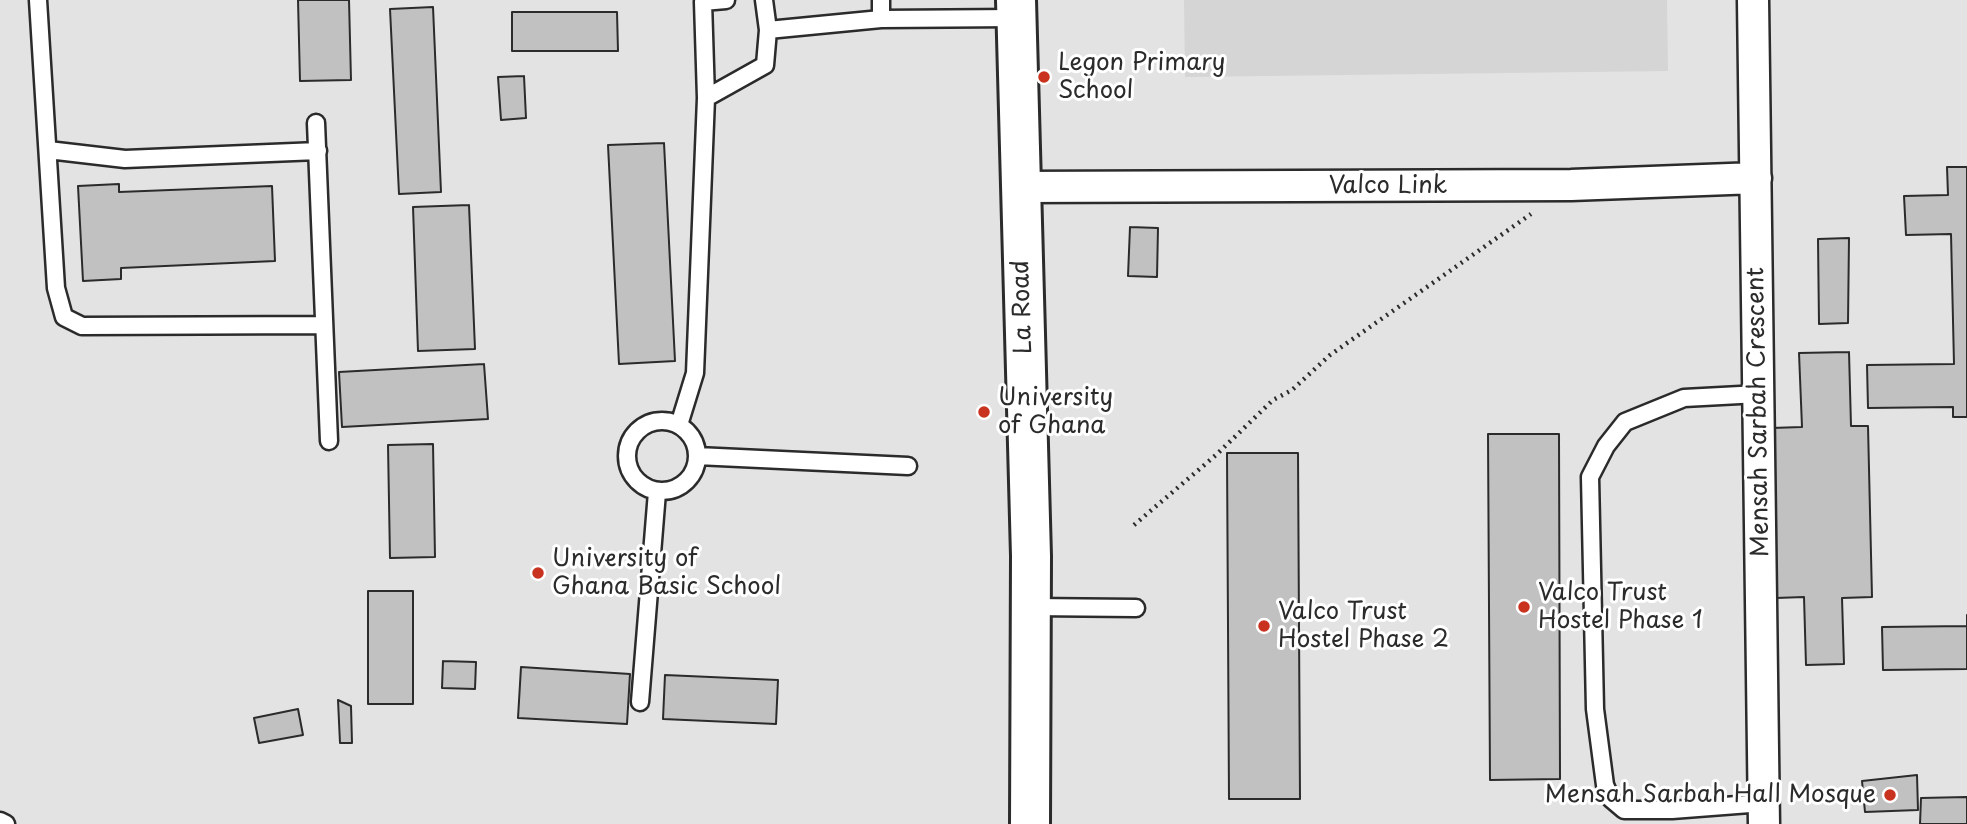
<!DOCTYPE html>
<html>
<head>
<meta charset="utf-8">
<style>
	body { margin:0 }
	canvas { display:block; background:#f2f2f2 }
</style>
</head>
<body>
<canvas width="1967" height="824"></canvas>
<script>
const ctx = document.querySelector('canvas').getContext('2d');
ctx.lineJoin = 'round';
function fill(path, color) { ctx.fillStyle = color; ctx.fill(path, 'evenodd'); }
const shape = rows => new Path2D(rows.map(r => 'M' + r).join(''));
function strokePath(path, color, width, dash) { ctx.strokeStyle = color; ctx.lineWidth = width; ctx.lineCap = dash ? 'butt' : 'round'; ctx.setLineDash(dash || []); ctx.stroke(path); }
function drawText(font, color, halo, rows, align = 'center') {
  ctx.font = font + ' "Playpen Sans",sans-serif'; ctx.lineWidth = 6; ctx.setLineDash([]); ctx.textBaseline = 'middle'; ctx.strokeStyle = halo; ctx.fillStyle = color; for (const [text, x, y, turn = 0] of rows) {
    ctx.save(); ctx.translate(x, y); ctx.rotate((+turn || 0) * Math.PI / 180); ctx.textAlign = isNaN(turn) ? turn : align; if (halo) ctx.strokeText(text, 0, 0); ctx.fillText(text, 0, 0); ctx.restore();
  }
}
fill(shape([
	[0,0,1967,0,1967,824,0,824]
]), '#e3e3e3');
fill(shape([
	[1184,0,1667,0,1668,71,1185,77]
]), '#d5d5d5');
const building = shape([
	[298,0,349,0,351,80,300,81,298,0],
	[433,7,441,192,399,194,390,9,433,7],
	[512,12,617,12,618,51,512,51,512,12],
	[524,76,526,118,501,120,498,77,524,76],
	[664,143,675,361,619,364,608,145,664,143],
	[1947,167,1967,167,1967,417,1953,417,1953,407,1868,408,1867,365,1954,364,1951,234,1906,235,1904,196,1948,195,1947,167],
	[119,184,119,192,272,186,275,261,121,268,121,279,83,281,78,186,119,184],
	[469,205,475,349,418,351,413,207,469,205],
	[1130,227,1158,228,1157,277,1128,276,1130,227],
	[1849,238,1848,323,1819,324,1818,239,1849,238],
	[1849,352,1851,426,1868,426,1872,597,1842,598,1844,664,1806,665,1804,597,1776,598,1771,428,1802,427,1799,353,1849,352],
	[484,364,488,419,342,427,339,372,484,364],
	[1488,434,1559,434,1560,779,1490,780,1488,434],
	[433,444,435,557,390,558,388,445,433,444],
	[1227,453,1298,453,1300,799,1229,799,1227,453],
	[368,591,413,591,413,704,368,704,368,591],
	[1967,615,1967,669,1883,670,1882,627,1967,626,1967,615],
	[443,661,476,662,475,689,442,688,443,661],
	[521,667,630,674,627,724,518,718,521,667],
	[665,675,778,680,776,724,663,719,665,675],
	[338,700,351,706,352,743,340,743,338,700],
	[298,709,303,735,259,743,254,718,298,709],
	[1917,775,1918,810,1865,812,1862,781,1917,775],
	[1967,797,1967,824,1920,824,1921,798,1967,797]
]);
fill(building, '#c1c1c1');
strokePath(building, '#2b2b2b', 2);
const service = shape([
	[38,0,56,288,64,317,82,326,324,325],
	[726,0,703,2,706,98,765,65,768,30,764,0],
	[881,19,1016,18],
	[768,30,881,19,881,0],
	[316,123,329,441],
	[48,150,125,159,318,151],
	[1759,394,1684,398,1625,422,1606,446,1590,477,1595,709,1605,785,1611,799,1624,810,1672,810,1763,803],
	'627 456a35 35 0 1 1 70 0a35 35 0 1 1-70 0Z',
	[679,425,695,373,706,98],
	[697,456,908,466],
	[1031,607,1136,608],
	[640,702,657,492],
	[0,821,6,824]
]);
const minor = shape([
	[1753,0,1764,824],
	[1020,187,1571,185,1756,178]
]);
const tertiary = shape([
	[1016,0,1031,556,1030,824]
]);
strokePath(service, '#2b2b2b', 21);
strokePath(minor, '#2b2b2b', 35);
strokePath(tertiary, '#2b2b2b', 44);
strokePath(shape([
	[1134,525,1216,455,1273,400,1292,390,1330,355,1531,214]
]), '#2b2b2b', 4.5, [2, 5]);
strokePath(service, '#fff', 16);
strokePath(minor, '#fff', 30);
strokePath(tertiary, '#fff', 38);
for (const [x, y, r, color] of [
	[1044,77,7,"#c8321e"],
	[984,412,7,"#c8321e"],
	[538,573,7,"#c8321e"],
	[1524,607,7,"#c8321e"],
	[1264,626,7,"#c8321e"],
	[1890,795,7,"#c8321e"]
]) { const dot = new Path2D(); dot.arc(x, y, r, 0, 2 * Math.PI); ctx.fillStyle = color; ctx.fill(dot); strokePath(dot, '#fff', 2.5); }
drawText('24px', '#2b2b2b', '#fff', [
	["Legon Primary",1058,63],
	["School",1058,91],
	["University",998,398],
	["of Ghana",998,426],
	["University of",552,559],
	["Ghana Basic School",552,587],
	["Valco Trust",1538,593],
	["Hostel Phase 1",1538,621],
	["Valco Trust",1278,612],
	["Hostel Phase 2",1278,640],
	["Mensah Sarbah Hall Mosque",1876,795,"right"]
], 'left');
drawText('24px', '#2b2b2b', '#fff', [
	["Valco Link",1388,186],
	["La Road",1023,307,-92],
	["Mensah Sarbah Crescent",1759,412,-91]
]);
</script>
</body>
</html>
